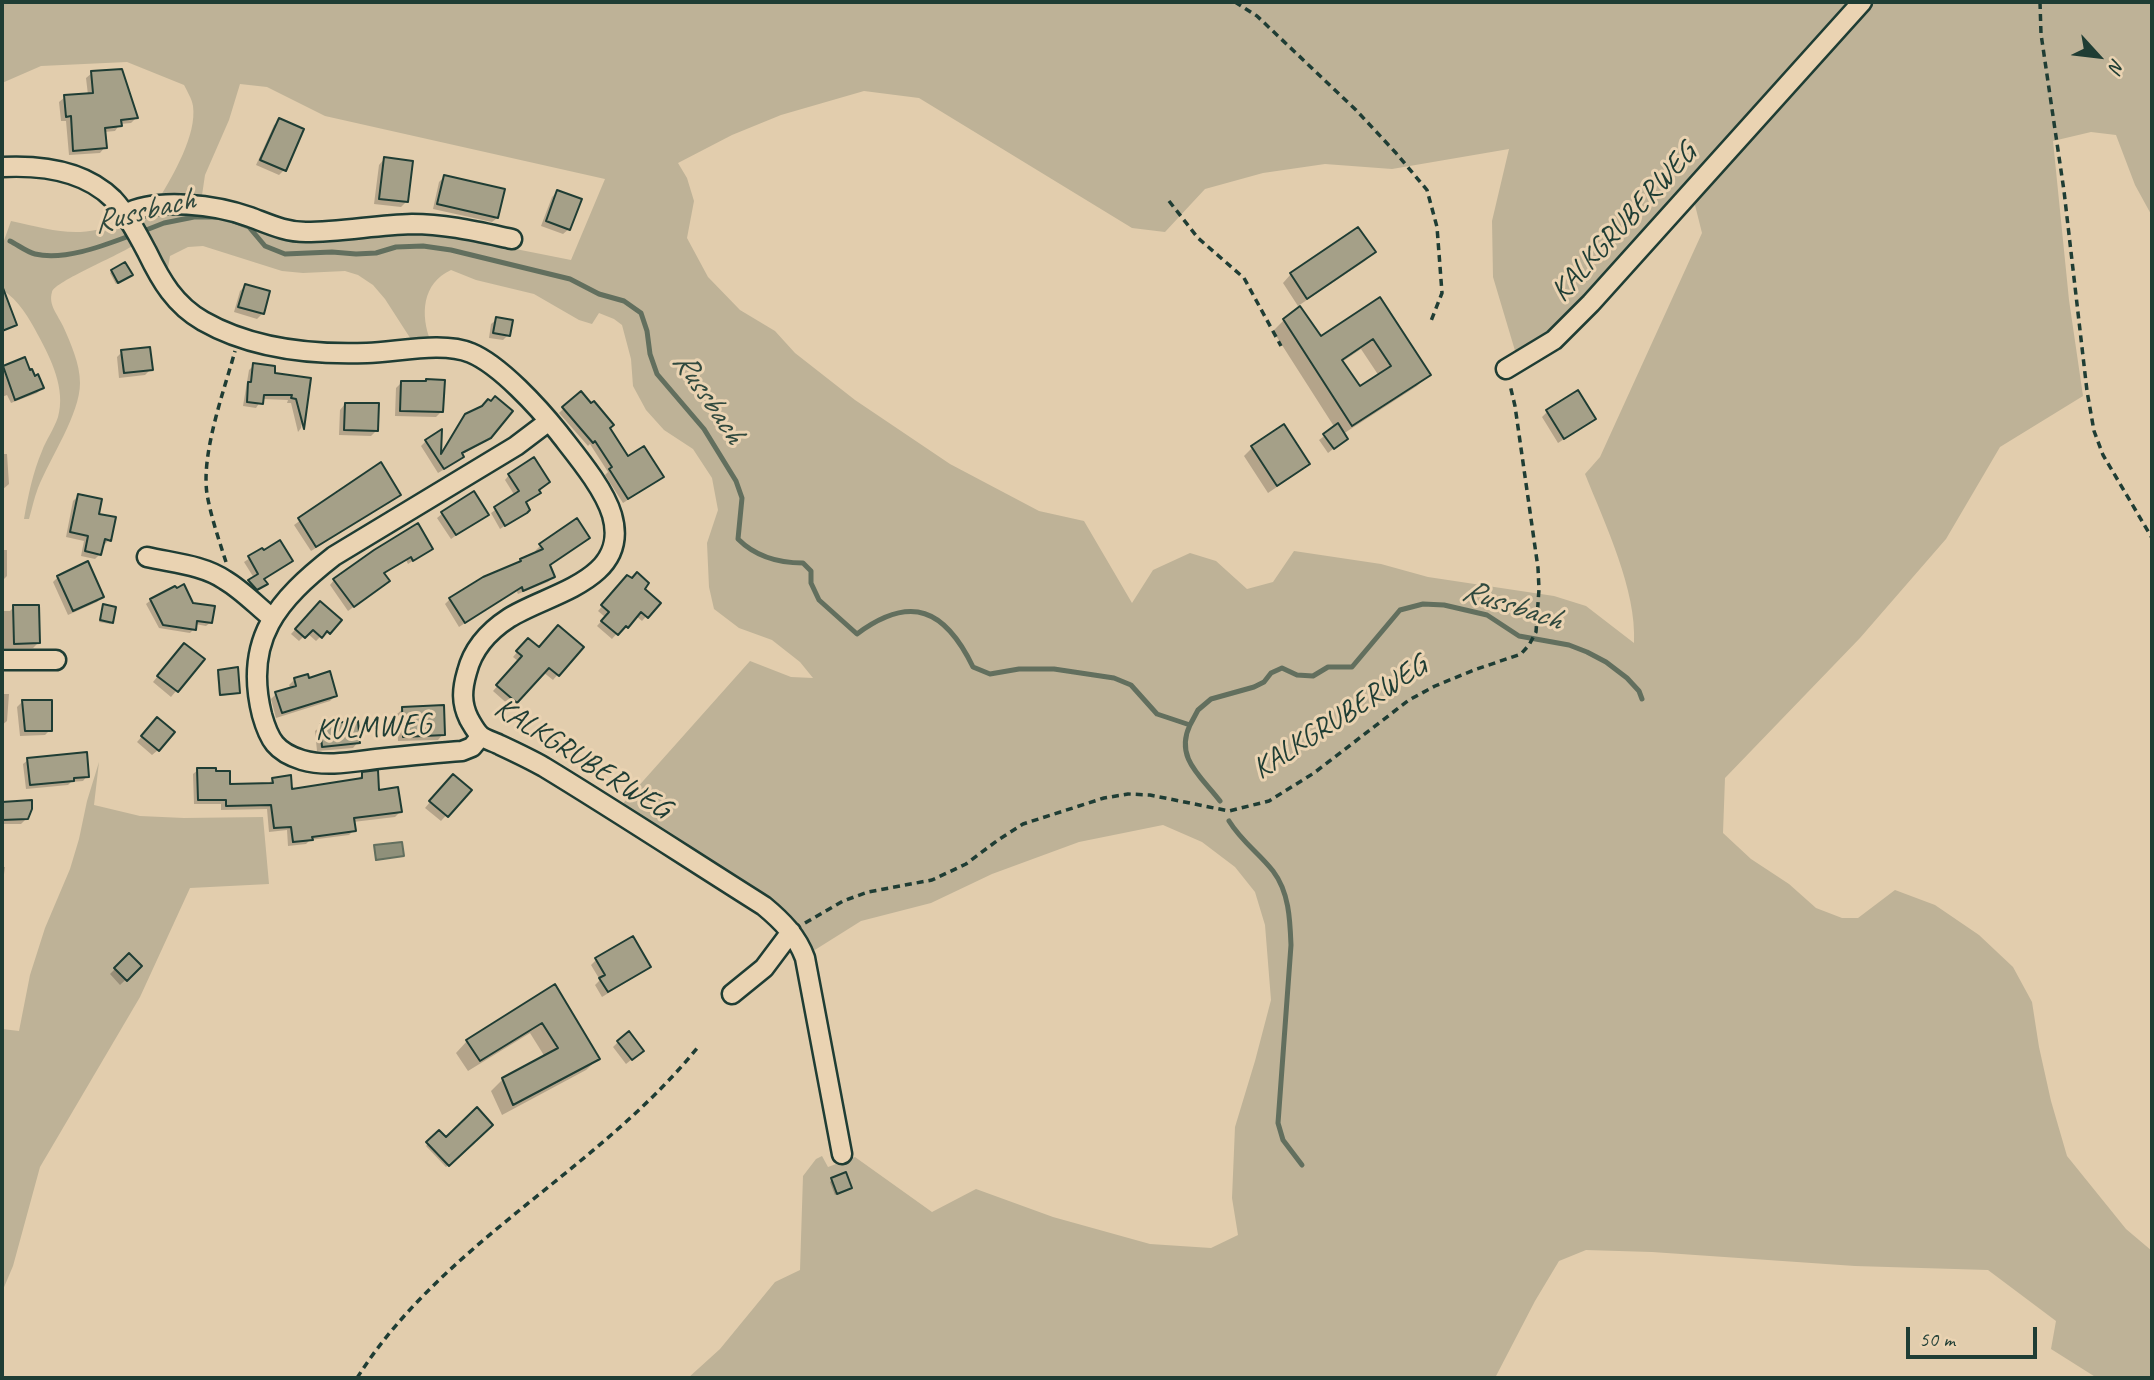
<!DOCTYPE html>
<html>
<head>
<meta charset="utf-8">
<style>
  body { margin:0 }
  #map { position:relative; width:2154px; height:1380px; overflow:hidden; background:#e2cdad; font-family:Caveat,sans-serif }
  canvas { display:block }
  .frame { position:absolute; inset:0; border:4px solid #1f3d34; pointer-events:none }
  .north { position:absolute; left:2063px; top:21px; width:70px; height:70px; -webkit-text-stroke:5px #ead3b2; paint-order:stroke; rotate:117deg; font-size:19px; font-weight:700; line-height:28px; text-align:center; color:#1f3d34 }
  .north::after { content:''; display:block; margin:auto; width:24px; height:32px; background:#1f3d34; clip-path:polygon(50% 0,100% 100%,50% 72%,0 100%) }
  .scale { position:absolute; left:1906px; top:1327px; width:131px; height:32px; box-sizing:border-box; border:4px solid #1f3d34; border-top:0; padding-left:9px; font-size:21px; line-height:24px; white-space:nowrap; color:#1f3d34; -webkit-text-stroke:5px #ead3b2; paint-order:stroke }
</style>
</head>
<body>
<div id="map">
<canvas width="2154" height="1380"></canvas>
<div class="frame"></div>
<div class="north">N</div>
<div class="scale">50 m</div>
</div>
<script>
const c = document.querySelector('canvas').getContext('2d');
c.lineJoin = 'round';
function fillPath(path, color) {
  c.fillStyle = color;
  c.fill(path, 'evenodd');
}
function stroke(path, color, width, dash) {
  c.strokeStyle = color;
  c.lineWidth = width;
  c.lineCap = dash ? 'butt' : 'round';
  c.setLineDash(dash || []);
  c.stroke(path);
}
function drawText(font, color, halo, rows, align = 'center') {
  c.font = font + ' Caveat,sans-serif';
  c.lineWidth = 6;
  c.setLineDash([]);
  c.textBaseline = 'middle';
  c.strokeStyle = halo;
  c.fillStyle = color;
  for (const [text, x, y, turn = 0] of rows) {
    c.save();
    c.translate(x, y);
    c.rotate((+turn || 0) * Math.PI / 180);
    c.textAlign = isNaN(turn) ? turn : align;
    if (halo) c.strokeText(text, 0, 0);
    c.fillText(text, 0, 0);
    c.restore();
  }
}
fillPath(new Path2D(`
  M2,2h1855l-260,286 -58,55 -23,11 -23,-77 -1,-56 17,-72 -117,20 -67,-5 -62,9 -58,16 -40,43 -33,-4 -213,-130 -55,-7 -83,24 -49,20 -54,28 9,15 7,23 -7,37 21,39 32,33 35,21 20,22 60,47 95,64 89,47 45,10 48,82 21,-33 37,-17 26,8 31,28 26,-7 21,-31 87,13 47,13 126,19 32,10 48,37c3,-53 -29,-119 -49,-169l15,-17 102,-224 -9,-36 179,-195h280v214l-17,-31 -19,-50 -25,-3 -38,9 16,159 14,96 -83,51 -54,92 -86,99 -135,140 -2,55 28,26 38,25 27,24 26,10h16l37,-28 40,15 44,30 34,32 19,35 7,45 12,54 16,55 59,73 26,22v127h-55l-46,-29 5,-28 -68,-51 -133,-4 -203,-14 -66,-2 -27,11 -24,40 -40,77h-807l32,-29 55,-67 25,-12 3,-94 13,-17 6,-3 6,11 27,-10 77,55 44,-23 77,28 97,27 61,4 27,-13 -6,-37 3,-71 20,-66 16,-61 -6,-75 -10,-33 -20,-25 -33,-25 -39,-17 -84,17 -87,32 -61,29 -70,18 -51,32 -13,-22 -178,-123 131,-147 41,16 22,1 -13,-16 -28,-22 -33,-12 -25,-19 -5,-22 -2,-44 11,-33 -6,-32 -19,-29 -29,-19 -18,-20 -13,-24 -2,-27 -9,-34 -8,-6 -15,-6 -7,11 -13,-4 -45,-26 -58,-14 -25,-10c-29,13 -31,45 -20,72l-17,2 -29,-45 -12,-14 -15,-10 -13,-4 -42,2 -21,-2 -79,-25 -15,1 -18,9 -3,18 -29,-54 6,-4 10,-4 53,-1 72,21h151l141,28 34,-81 -280,-63 -58,-29 -27,-3 -11,36 -24,55 -4,27 -42,-3c14,-24 38,-64 34,-93 -1,-7 -6,-15 -9,-21l-57,-23 -86,4 -39,17z
  M11,221c42,9 68,19 110,1l14,22c-14,11 -80,37 -83,48 -4,13 6,23 11,34 8,18 17,38 17,57 0,31 -30,75 -42,105 -4,10 -6,21 -9,31h-5c4,-23 9,-47 18,-68 4,-11 12,-22 16,-34 8,-28 -7,-58 -20,-82 -9,-17 -19,-35 -36,-45v-44z
  M99,762l-5,43 46,11 44,2 79,-1 6,67 -79,4 -50,109 -100,170 -27,99 -11,26v-263l17,2 11,-56 15,-47 25,-59 9,-30 8,-38z`), '#beb297');
const water = new Path2D(`
  M402,842l2,14 -28,4 -2,-15z`);
fillPath(water, '#8f907a');
stroke(water, '#626f5e', 2);
fillPath(new Path2D(`
  M92,73l44,45 -5,5 -11,1 -5,7 -11,1 1,15 -5,6 -31,2 -3,-34h-5l-2,-19 6,-5 23,-2 -2,-17z
  M280,120l4,50 -5,5 -23,-10 18,-40z
  M384,159l22,43 -5,5 -27,-3 5,-39z
  M444,177l53,41 -5,4 -59,-13 6,-27z
  M557,192l12,37 -6,5 -22,-8 11,-29z
  M1373,252l-8,9 -67,45 -15,-23 8,-9z
  M112,271l16,6 -12,7 -6,-11z
  M245,286l18,27 -6,6 -23,-7 6,-21z
  M1380,300l48,75 -11,11 -74,48 3,5 -18,14 -9,-13 16,-12 -62,-97 11,-11 36,18zM1361,349l18,27 -20,12 -17,-26z
  M497,319l11,16 -5,5 -14,-2 2,-14z
  M122,352l29,17 -6,6 -26,3 -2,-21z
  M24,360l5,12 13,16 -5,5 -26,10 -4,-8 -5,2v-28z
  M254,365l19,10 36,4 -8,49 -3,4 -7,-29h-4l1,-3 -26,-1 -6,9 -13,-2 6,-36z
  M402,382l39,30 -5,5 -41,-1 1,-28z
  M580,393l28,35 19,31 30,22 -34,22 -18,-28 3,-3 -18,-28 -2,2 -29,-33z
  M345,404l31,27 -5,5 -32,-1 1,-25z
  M1547,412l41,12 -30,19 -16,-26z
  M461,421l28,16 -6,6 -22,12 1,2 -5,5 -19,11 -17,-27 5,-5 13,15z
  M1284,427l24,36 -9,9 -31,21 -24,-37 8,-8z
  M2,454h5l2,30 -7,6z
  M509,475l30,18 -15,10v11l-24,15 -9,-16 24,-17 -10,-16z
  M341,491l58,4 -5,5 -83,51 -17,-26z
  M78,496l19,19 12,25 -5,5 -2,-1 -2,10 -5,5 -14,-3 3,-15 -18,-4 7,-36z
  M443,513l43,2 -35,24 -14,-21z
  M576,521l7,22 -34,23 4,11 -5,5 -30,12 -2,-4 -57,37 -14,-23 5,-5 66,-33 5,-6 16,-7 -2,-2 5,-5z
  M431,549l-23,15 -2,-4 -23,14v12l-35,25 -18,-26 4,-5z
  M2,550h5v26l-5,5z
  M262,550l29,11 -28,19 3,4 -14,10 -8,-8 10,-8 -10,-16z
  M58,577l44,20 -5,5 -29,13 -15,-33z
  M623,582l19,7 16,14 -16,18 -6,-5 -14,16 -2,-2 -8,9 -15,-13 8,-9 -7,-6z
  M151,600l41,5 19,17 -5,4 -11,-2 -1,5 -4,4 -31,-5 -13,-24z
  M320,603l19,18 -15,16 -2,-2 -6,6 -9,-8 -8,8 -8,-7z
  M104,606l8,16 -2,2 -11,-2z
  M14,607l24,36 -5,5h-31v-37h8z
  M523,645l16,4 42,-2 -28,33 -10,-8 -32,35 -18,-16 26,-29 -6,-5z
  M179,650l23,10 -31,37 -18,-15z
  M219,671l20,21 -3,2 -17,2 -2,-23z
  M295,679l12,1 28,16 -5,5 -54,17 -5,-19 5,-5 15,-5 -2,-4z
  M2,694h7l-2,27 -5,4z
  M22,702l28,28 -5,5 -25,1 -3,-29z
  M403,709l40,25 -5,6 -40,1 -1,-27z
  M152,725l6,25 -6,5 -15,-13z
  M321,726l37,16 -5,6 -36,3 -2,-20z
  M28,760l59,16 -4,5 -12,1 -3,3 -42,4 -3,-25z
  M198,770l30,16 39,-1 6,-6 18,12 67,-12 5,-5 15,18 22,20 -5,5 -42,5 1,8 -5,5 -39,5 -4,4 -18,2 -1,-16 -18,2 -2,-23 -46,1v-6h-27l-1,-30z
  M448,781l21,9 -28,31 -16,-13z
  M31,802l-4,16 -6,6h-19v-20z
  M2,867h3l-3,22z
  M129,955l11,11 -20,19 -10,-11z
  M596,960l53,7 -6,5 -41,25 -7,-12 5,-5 -9,-15z
  M554,987l44,72 -12,11 -84,45 -11,-24 12,-12 42,-22 -15,-24 -62,38 -12,-18 11,-12z
  M618,1042l18,14 -10,8 -13,-17z
  M491,1125l-45,42 -20,-21 13,-14 6,7z
  M832,1180l16,9 -13,6 -5,-13z`), '#0003');
stroke(new Path2D(`
  M141,232l23,-9 30,-6h29l26,10 16,19 20,8 47,-2 24,2 20,-1 20,-6 27,-1 28,4 119,29 29,15 25,7 17,12 6,18 3,23 7,20 47,55 32,52 6,17 -4,41c18,18 40,24 65,24l8,8v12l8,17 38,34c54,-40 88,-25 116,33l17,7 29,-5h35l60,9 17,7 26,29 33,11c-16,33 12,52 30,76
  M10,241c8,4 17,11 25,13 30,7 70,-9 97,-19
  M1190,725l8,-15 13,-11 43,-12 10,-5 7,-9 11,-5 15,7 16,1 15,-9h24l48,-57 23,-6 21,1 43,10 32,21 50,9 18,7 19,10 21,16 12,13 3,8
  M1229,821c13,21 29,31 44,50 16,21 17,48 18,74l-13,178 5,17 19,25`), '#626f5e', 5);
const building = new Path2D(`
  M122,69l16,49 -17,2 1,6 -17,2 2,20 -34,3 -2,-35 -5,1 -2,-22 29,-2 -2,-22z
  M279,118l25,11 -18,42 -26,-11z
  M384,157l29,4 -5,41 -29,-3z
  M444,175l61,14 -7,29 -61,-14z
  M557,190l25,9 -12,31 -24,-9z
  M1358,227l18,25 -69,47 -17,-26z
  M125,262l8,13 -15,8 -7,-13z
  M245,284l25,7 -6,23 -26,-7z
  M3,288l14,37 -15,6v-42z
  M1380,297l51,78 -79,51 -69,-107 17,-13 21,30zM1373,339l18,27 -31,20 -18,-26z
  M496,317l17,3 -3,16 -17,-3z
  M150,347l3,23 -29,3 -3,-23z
  M25,357l5,13 2,-1 3,7 3,-2 6,14 -29,12 -12,-34z
  M253,363l22,3v7l36,5 -7,51 -8,-30 -5,-1 1,-3h-28l-1,9 -16,-2 1,-20h3z
  M426,379l19,1 -2,32 -43,-1 1,-30h25z
  M1578,390l18,29 -32,20 -18,-29z
  M581,391l10,12 3,-2 20,24 -4,3 18,28 16,-10 20,31 -36,22 -19,-30 3,-2 -17,-26 -2,2 -31,-36z
  M495,396l18,15 -22,27 -29,15 2,4 -20,12 -19,-29 17,-11 -1,25 24,-40 17,-8 6,-7 3,2z
  M345,403h34l-1,28 -34,-1z
  M1338,423l10,16 -14,10 -11,-15z
  M1284,424l26,40 -33,22 -26,-40z
  M534,457l16,25 -11,8 2,3 -15,9 4,8 -3,3 -22,13 -11,-19 25,-16 -11,-17z
  M381,462l20,33 -85,52 -18,-29z
  M474,491l15,24 -33,20 -15,-23z
  M78,494l24,5 -3,15 17,3 -5,24 -6,-2 -4,16 -16,-4 3,-15 -18,-4z
  M577,518l13,20 -40,27 5,12 -32,14 -1,-4 -57,36 -16,-25 34,-21 38,-16 -1,-2 23,-10 -4,-5z
  M418,523l15,26 -20,12 -2,-4 -27,16 6,8 -36,26 -21,-28 41,-29z
  M280,540l13,21 -29,18 4,5 -11,6 -9,-10 10,-6 -10,-18 14,-8 2,2z
  M88,561l16,36 -31,14 -16,-35z
  M637,572l12,11 -4,6 16,14 -13,15 -7,-6 -13,16 -2,-2 -8,9 -17,-14 8,-9 -8,-7 26,-30 5,3z
  M184,584l9,19 22,3 -3,17 -15,-2 -1,9 -33,-5 -13,-26 25,-13 2,2z
  M320,601l22,19 -12,14 -3,-3 -5,7 -9,-8 -8,8 -10,-9z
  M103,604l13,3 -3,16 -13,-3z
  M13,605h26l1,38 -26,1z
  M558,625l26,22 -25,29 -10,-8 -32,35 -21,-18 26,-29 -6,-5 12,-13 11,9z
  M184,643l21,16 -27,33 -21,-16z
  M238,667l2,26 -20,2 -2,-25z
  M330,671l7,25 -55,17 -7,-21 21,-6 -2,-8 14,-4 1,4z
  M22,700h30v31h-27z
  M444,705l1,30 -42,2 -1,-30z
  M157,717l18,15 -16,19 -18,-15z
  M358,721l2,22 -38,4 -2,-23z
  M87,752l2,25 -15,1v3l-44,4 -3,-27z
  M197,768h19v3h14v13l43,-1 -1,-5 19,-3 1,14 70,-11v-6l16,-2 1,20 19,-3 4,25 -48,6 2,13 -44,6 1,3 -20,2 -2,-15 -17,1 -3,-23 -45,1v-6h-28z
  M453,774l19,16 -24,27 -19,-16z
  M32,800v9l-4,10 -26,1v-18z
  M633,936l18,31 -43,25 -9,-14 6,-3 -10,-17z
  M129,953l13,13 -15,15 -13,-13z
  M555,984l45,75 -87,46 -11,-27 56,-30 -16,-25 -62,38 -14,-21z
  M629,1031l15,20 -12,9 -15,-19z
  M477,1107l16,18 -44,41 -23,-24 13,-12 7,7z
  M846,1172l6,16 -15,6 -6,-16z`);
fillPath(building, '#a5a088');
stroke(building, '#1f3d34', 2);
const street = new Path2D(`
  M2,167c39,-2 82,3 111,32 14,15 25,36 34,53 14,29 28,53 56,69 49,28 109,34 164,32 31,-1 76,-12 104,0 29,12 68,55 88,80 17,22 45,55 53,82 19,66 -64,78 -103,103 -20,13 -36,30 -42,54 -5,17 -6,31 2,47 3,5 7,13 12,17 5,4 14,6 19,9 15,7 30,14 44,22 74,45 147,93 220,139 18,15 33,30 41,52l37,196
  M125,214c32,-17 92,-9 125,3 19,7 35,15 56,15 35,0 70,-7 106,-8 34,0 67,8 100,15
  M1506,369l48,-29 37,-37 271,-301
  M147,557c26,6 56,8 78,23 17,10 32,26 47,38
  M2,660h54
  M481,736l-9,11 -10,4c-28,2 -57,5 -86,8 -24,3 -50,8 -74,1 -26,-8 -33,-20 -40,-45 -19,-76 16,-115 72,-159l182,-110 33,-25
  M732,994l32,-26 27,-36`);
stroke(street, '#1f3d34', 23);
stroke(new Path2D(`
  M1235,2l22,14 99,94 40,43 31,37 10,37 5,66 -11,28
  M2040,2l1,32 23,157 23,200 7,40 9,24 49,83
  M1169,201l29,37 46,40 37,68
  M226,562c-7,-22 -15,-45 -19,-68 -6,-41 17,-103 28,-143
  M805,923l38,-22 25,-9 64,-12 34,-16 32,-24 25,-16 81,-26 24,-4 22,1 79,16 40,-10 45,-28 95,-73 26,-14 39,-16 47,-16 8,-9 7,-13 3,-43 -1,-21 -23,-162 -5,-21
  M357,1378c86,-136 241,-207 341,-331`), '#1f3d34', 3.5, [7, 5]);
stroke(street, '#ead3b2', 18);
drawText('30px', '#1f3d34', '#ead3b2', [
  ["KALKGRUBERWEG",1624,223,-48],
  ["KALKGRUBERWEG",1340,718,-33],
  ["KULMWEG",373,728,-3],
  ["KALKGRUBERWEG",582,759,32]
]);
drawText('italic 32px', '#30493e', '#ead3b2', [
  ["Russbach",144,212,-14],
  ["Russbach",708,398,56],
  ["Russbach",1512,606,18]
]);
</script>
</body>
</html>
